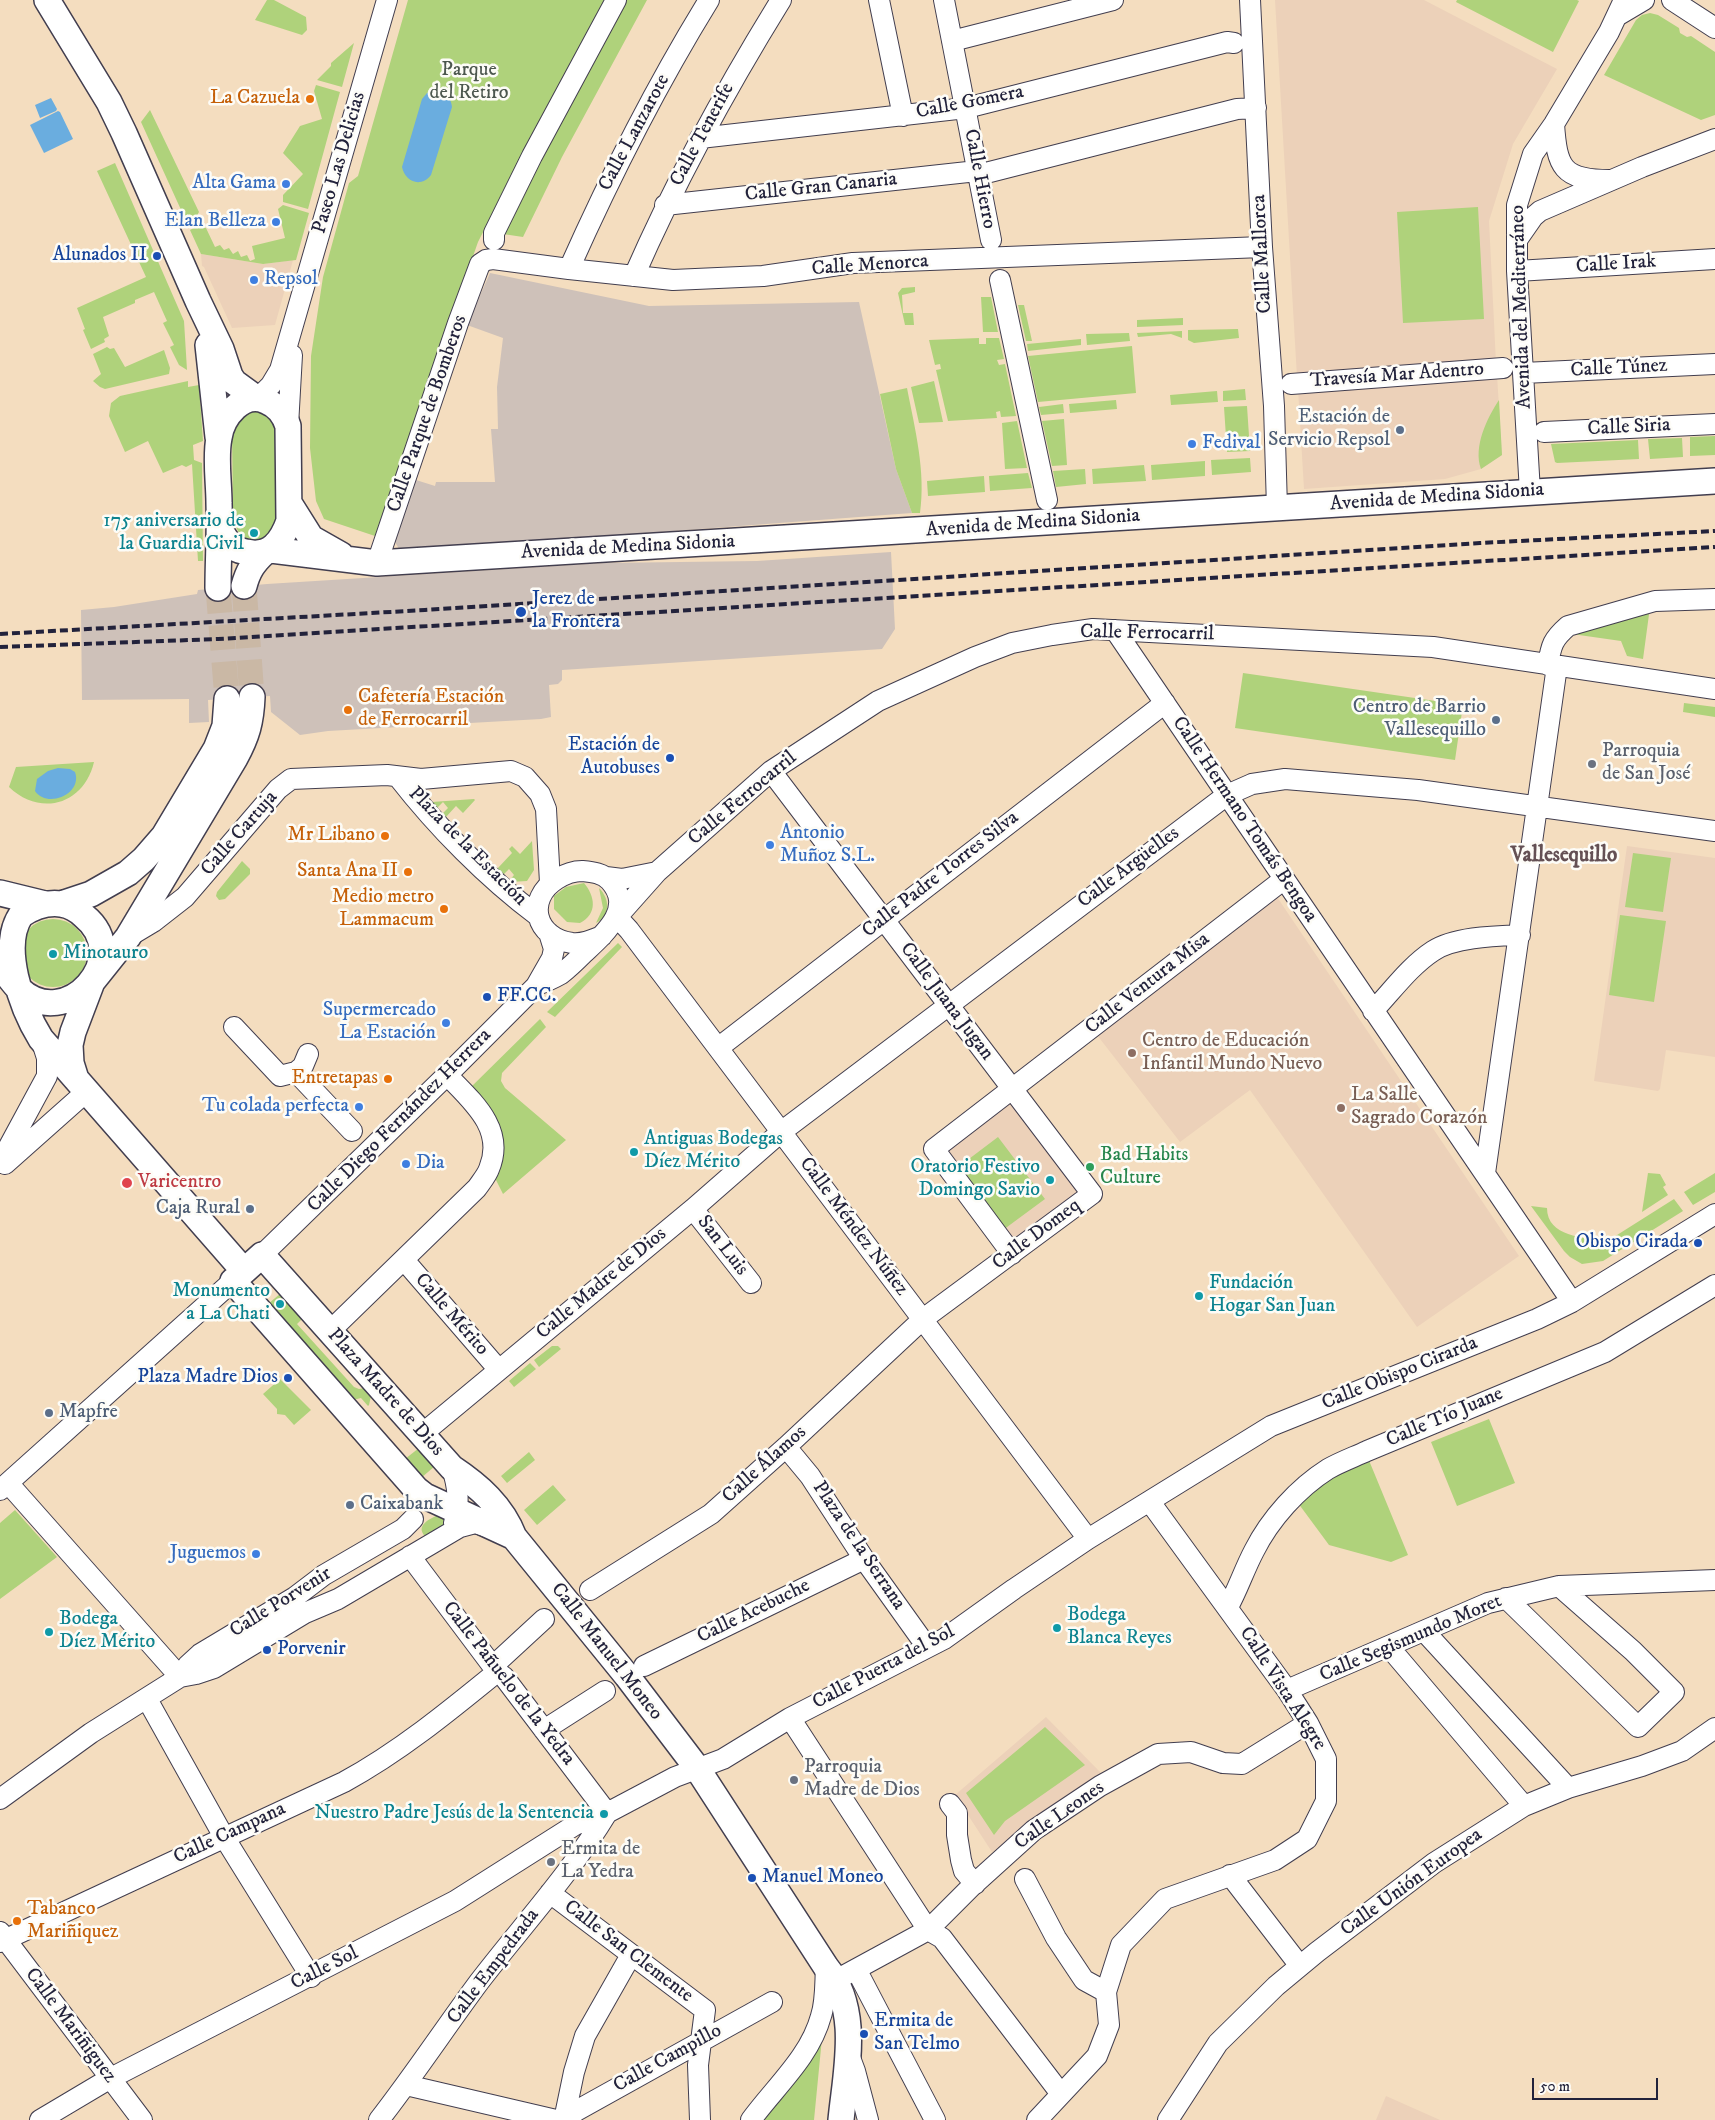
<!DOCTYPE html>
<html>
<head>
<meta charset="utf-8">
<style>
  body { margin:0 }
  #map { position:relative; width:1715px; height:2120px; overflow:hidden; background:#f4ddbf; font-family:"IM FELL DW Pica",serif }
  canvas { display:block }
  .scale { position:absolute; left:1532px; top:2078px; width:126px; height:22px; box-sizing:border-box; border:2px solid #22223b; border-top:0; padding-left:6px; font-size:15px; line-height:18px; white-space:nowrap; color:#22223b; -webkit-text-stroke:4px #fdfcf7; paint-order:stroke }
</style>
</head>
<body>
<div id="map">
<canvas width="1715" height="2120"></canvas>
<div class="scale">50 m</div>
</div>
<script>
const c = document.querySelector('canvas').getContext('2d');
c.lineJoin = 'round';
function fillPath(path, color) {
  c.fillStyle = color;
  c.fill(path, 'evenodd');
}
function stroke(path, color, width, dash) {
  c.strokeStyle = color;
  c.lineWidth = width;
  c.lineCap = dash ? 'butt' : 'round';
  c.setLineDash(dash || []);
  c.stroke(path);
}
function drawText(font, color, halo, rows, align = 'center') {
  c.font = font + ' "IM FELL DW Pica",serif';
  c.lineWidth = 5;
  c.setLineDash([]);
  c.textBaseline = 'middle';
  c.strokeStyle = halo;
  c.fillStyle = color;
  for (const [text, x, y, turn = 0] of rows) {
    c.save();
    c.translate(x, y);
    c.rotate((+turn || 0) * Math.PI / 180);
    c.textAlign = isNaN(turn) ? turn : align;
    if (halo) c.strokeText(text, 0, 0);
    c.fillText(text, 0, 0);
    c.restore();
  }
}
fillPath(new Path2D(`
  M1275,0h149l133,69 -44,75 -24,77 7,142 -199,14z
  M201,254l62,10 30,-4 -18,65 -43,3 -28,-61 -2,-1z
  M1497,375l5,80 -21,14 -36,10 -141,10 -6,-100z
  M1627,846l88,12v199l-49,-7 -6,39 -2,2 -64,-10z
  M1277,897l242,359 -102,71 -167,-237 -70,52 -83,-107z
  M1010,1102l68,89 -66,51 -67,-89z
  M1046,1717l56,57 -110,78 -37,-57z
  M1386,2096l54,24h-64z`), '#ecd1b9');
fillPath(new Path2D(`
  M490,273l159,33 210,-4 37,167 16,44 -345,26 -53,2 -1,2 -114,6 -4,-7 21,-62 19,6 1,-4h59l-4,-53h7l-1,-42 6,-49 -36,-13z
  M891,552l4,77 -13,20 -320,21v10l-4,4 -9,1 2,32 -10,2 -213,12 -28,4 -29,-23 -1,-16 -62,4 1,22 -20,1v-24l-107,1 -1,-90 33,-3 83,-13 1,-4 69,-6 337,-21 153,-2z`), '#cec1b9');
fillPath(new Path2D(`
  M267,0h7l32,17 1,13 -5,5 -47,-15z
  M408,0h197l-82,153 -45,89 -103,294 -51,-17 -8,-18 -6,-53 1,-92 12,-79 26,-94 9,-7z
  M626,0h21l-85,157 -39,80 -20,-3 42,-85z
  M1457,0h120l2,1 -26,51 -97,-50z
  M1650,13l8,2 21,13 1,5 7,4 4,-1 24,16v63l-14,5 -97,-45 32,-55 6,-5z
  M354,43l-12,44 -25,-7 14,-14v-3z
  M316,85l24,7 -32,117 -25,-7v-7l20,-21 -20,-21 17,-27 22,-7 -8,-28z
  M150,110l49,102 -4,7 -8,4 -46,-101z
  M115,163l69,158 3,49 -8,-5 -9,-18 4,-2 -11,-22 4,-2 -13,-29 -19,8v3l-32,14 6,19 -5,3 1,3 -14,7 -8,-19 2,-1 -8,-21 69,-31 -49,-106z
  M283,205l26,8 -13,47 -33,4 -62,-10 -11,-24 8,-4 8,2 9,19 5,-2 4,5 5,-2 4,6 5,-3 3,6 6,-2 3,6 5,-2 -3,-13 33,-8 -7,-29z
  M1478,207l6,112 -81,4 -6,-111z
  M915,287v5l-13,3 1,18h10l1,12h-9l-7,-32 4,-5z
  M981,297h10l7,35h-15z
  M1018,305h6l8,36h-6z
  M1183,318v7l-46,2v-7z
  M1238,329l1,9 -45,5 -6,-3v-10z
  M1182,331v7l-11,-4 -33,3 -1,-4z
  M1129,333l1,8 -43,4 -1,-11z
  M979,338v6h7v-6h13l5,21 -7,1 2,5 6,-1 11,52 -15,1 -1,-6 -4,1 1,6 -49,3 -12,-51 5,-1 -1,-5 -5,1 -6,-25z
  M1081,339v6l-53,6 -1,-7z
  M1132,346l4,47 -98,9 -10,-46z
  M107,347l3,2 4,-1 11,19 39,-17 6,18 -1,6 -64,15 -5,-2 -7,-6 8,-7 -8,-20z
  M188,381v6l11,-2 4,56 -10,4 1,15 8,3 1,98h-5l-6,-97 -6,3 -4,-2 -19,8 -15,-32 -23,11 -16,-36 2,-13 9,-7z
  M934,381l9,41 -24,1 -8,-36z
  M907,388c8,41 19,84 13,125h-8l-16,-44 -16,-75z
  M1245,389l1,11 -23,1v-10z
  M1217,391l1,11 -47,3 -1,-10z
  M1116,400l1,9 -47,4 -1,-9z
  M1499,400l3,55 -21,14c-8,-22 6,-51 18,-69z
  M1063,404l1,9 -23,2 -2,-8z
  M1247,406l3,45 -23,1 -3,-45z
  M260,410l17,12 3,99 -7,14 -19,7 -14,-7 -7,-14 -1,-90 11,-18z
  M1064,419l3,46 -15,1 -10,-45z
  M1017,421l10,47 -22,1 -3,-46z
  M1715,436v19l-25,1v-19z
  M1682,438l1,19 -33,2 -2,-20z
  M1638,440l1,19 -82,4 -2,-1 -4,-18z
  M1250,458l1,14 -39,3 -1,-15z
  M1205,461v15l-53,4 -1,-15z
  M1144,465l2,16 -53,3 -1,-15z
  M1085,469l1,15 -30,3 -3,-16z
  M1028,473l4,15 -42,3 -1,-15z
  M984,476l1,16 -57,4 -1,-15z
  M1650,607l-7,52 -16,-3 -6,-15 -56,-8z
  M1243,673l220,32 -8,55 -220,-32z
  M1684,703l31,4v10l-32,-5z
  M94,762c-10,43 -54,55 -85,25l7,-20z
  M474,799l1,1 -12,13 -7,-7 -10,11 -3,-4 5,-5 -5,-6 -6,6 -5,-6z
  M532,841l2,29 -7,11 -17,1 -1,-1 5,-6 -5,-6 -6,6 -6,-6 15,-16 -3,-4 3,-3 8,8z
  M1633,853l38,5 -8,54 -38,-5z
  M242,861l8,8v5l-25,25 -6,1 -3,-4 1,-4z
  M584,883c11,13 14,31 -4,40l-13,-1 -13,-13v-13l12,-9z
  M599,888c11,11 12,27 -3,35l7,-15z
  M1620,915l46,6 -12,81 -45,-7z
  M19 953a34 34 0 1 1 68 0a34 34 0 1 1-68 0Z
  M618,943l4,4 -67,70 -8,-5z
  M540,1019l6,8 -44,46 -1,8 4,7 61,52 -63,54 -9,-18 -25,-87z
  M998,1137l47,62 -42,31 -46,-62z
  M1648,1173l12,1 6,11 -3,2 5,8 -26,17z
  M1715,1173v19l-22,13 -9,-13z
  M1674,1199l9,12 -80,50 -21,3 -12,-7 -6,-6 -33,-45 16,2c0,29 37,29 59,34z
  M281,1293l22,25 -6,6 57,63 5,2 5,-1 7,8 -2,9 -1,1 -7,-8 -8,2 -85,-96z
  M552,1346h6l3,3 -22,18 -5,-7z
  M530,1363l6,6 -22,18 -5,-6z
  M280,1379l31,31 -17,15 -9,-10 -8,-1v-5l-14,-15z
  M1489,1419l26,64 -58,23 -26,-64z
  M419,1448l16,18 -14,12 -16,-19z
  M529,1452l6,8 -28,23 -6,-7z
  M1368,1458l40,97 -17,7 -62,-17 -31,-42 25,-21z
  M553,1485l13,15 -29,25 -13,-15z
  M15,1510l42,47 -57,42v-76z
  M439,1515l6,1 3,7 -23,13c-10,-10 5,-18 14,-21z
  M1045,1727l40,38 -80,56 -11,14 -28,-42z
  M822,2038l-8,82h-56z`), '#afd27b');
fillPath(new Path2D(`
  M435,90c10,1 16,7 17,17l-21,68c-10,13 -26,7 -29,-8l20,-68 5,-6z
  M51,98l6,11 -1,2 -16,7 -5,-13z
  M58,111l2,1 13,27 -29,14 -14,-28z
  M58,768l12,1 5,3c8,22 -28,37 -40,19l2,-12 11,-8z`), '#6aaddf');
stroke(new Path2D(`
  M244,586l8,111
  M218,588l9,111`), '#cab8a5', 25, [25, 12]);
const minor = new Path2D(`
  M879,0l24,116
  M944,0l47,240
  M1250,0l12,247 12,159 3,102
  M1672,0l43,28
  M1617,16l27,-16
  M952,41l161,-41
  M1554,124c3,43 8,56 55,56
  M700,138l266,-30 261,-66 7,1
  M978,175l259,-66 19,-1
  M665,205l312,-34
  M494,240v-7l38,-77 84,-156
  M1517,240l16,-23 7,-6 102,-44 73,-28
  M569,269c41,-92 87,-183 140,-269
  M1517,271l198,-12
  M634,276c42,-96 92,-187 147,-276
  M1000,280l47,220
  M1523,373l192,-9
  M1291,384l212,-16
  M258,398l13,-13 9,-15 107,-370
  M288,426l4,-71
  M1544,432l171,-8
  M1530,492l-13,-221v-66l16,-51 21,-30 55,-92 15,-32
  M377,563l81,-240 22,-59 6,-4 7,-1 76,10 104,11 90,-4 90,-13 409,-16
  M1115,630l457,672
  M1548,665c3,-20 5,-26 20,-39l87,-25 60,-2
  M398,777c39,50 89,101 140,139
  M606,877l16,2 35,-7
  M617,917l40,-45 114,-101 107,-70 97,-44 37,-14 40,-8 41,-6 340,18 282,42
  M617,917l12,13 459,609
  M128,937l25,-15 32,-25 93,-108 13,-10 96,-4 34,4 90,-8 14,6 15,17 6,15 4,74
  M537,985c8,-3 17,-7 24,-11 8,-6 16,-14 23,-21 19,-18 51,-44 26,-72 -7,-8 -18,-9 -28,-10 -9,0 -17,3 -25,8 -32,20 -22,59 15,64 11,1 20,-3 30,-7
  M1373,1011c19,-20 37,-45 60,-60 21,-14 62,-15 87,-16
  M234,1027l46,49 16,-4 56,59
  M718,1048l447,-345
  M296,1072l7,-6 5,-12
  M0,1163l47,-87v-18l-6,-19
  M5,1164l81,-72
  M1485,1173l72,-507
  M693,1209l58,74
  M1012,1254l-78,-105 349,-269
  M262,1255l185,-180 89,-89 16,-28 2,-9 -5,-16
  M404,1260l95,110
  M330,1331l147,-143c4,-6 10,-13 12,-19 17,-40 -17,-68 -42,-94
  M422,1434l271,-225 88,-77 446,-337 25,-11 33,-5 133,11 297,41
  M786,1447l24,29 54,83 63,88
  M452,1468c6,19 8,35 2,55
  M8,1483l172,194
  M0,1490l233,-209
  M410,1556l87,116 7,5 103,136
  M590,1590l121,-76 75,-67 137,-128 169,-125 -321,-423
  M1506,1598l132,129 36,-35 -41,-41 -74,-65
  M1228,1607c10,-18 16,-37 26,-56 16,-32 44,-63 74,-82 12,-7 26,-12 39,-18l238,-99 110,-67
  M1424,1631l144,157
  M1389,1647l135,159
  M493,1666l51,-47
  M644,1666l220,-107
  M180,1677l8,-12 12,-11 95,-57 29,-22 79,-46 10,-10
  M1287,1690l201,-87 71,-17 156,-6
  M147,1699l77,138 87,140
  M790,1718l138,212 14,8 119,156
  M544,1730l61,-39
  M0,1799l91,-66 89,-56 16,-3 18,-6 91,-55 33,-14 122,-72 15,-4 13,4
  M950,1804l7,9v22l4,25 3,11 11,13
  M1230,1875l70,91
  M1025,1879l31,59 28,42 22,12
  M550,1893l155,117 -7,55 2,55
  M0,1932l142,188
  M0,1942l344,-160c55,-30 104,-70 153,-110
  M856,1969l79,151
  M836,1980l92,-50 44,-44 62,-56 66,-44 58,-32 33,-2 32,11 19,1 66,-41
  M849,2055l6,16 13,49
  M406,2085l150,35
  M40,2120l69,-41 346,-178 120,-76 32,-12 68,-36 48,-18 67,-41 154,-79 70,-50 74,-50 183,-113 266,-107 35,-17 143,-88
  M379,2120c35,-45 66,-92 100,-138 43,-56 91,-108 128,-169
  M564,2120l10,-48 11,-36 46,-81
  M566,2120l10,-9 196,-109
  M751,2120c24,-33 59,-63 70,-104 5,-15 4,-33 5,-49
  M1037,2120l60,-64 12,-31 -3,-33 15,-47 44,-46 110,-39 32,-21 19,-38v-42l-18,-36 -21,-33 -137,-188
  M1168,2120l50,-77 58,-57 41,-34 117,-89 90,-57 44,-18 74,-22 40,-15 33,-23`);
const major = new Path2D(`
  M47,0l62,102 15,31 74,168 23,48 9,27 4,6 22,16
  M208,345l10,92
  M289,503l22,35 30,17
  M271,550l106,13 1338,-82
  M244,586c4,-15 9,-23 21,-34
  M218,588c0,-28 2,-56 1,-85 0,-20 -4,-46 0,-65 3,-21 24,-48 47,-37 12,5 18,13 22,25l1,95c-7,20 -19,37 -43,31 -6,-1 -13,-4 -17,-9 -4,-4 -6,-9 -9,-13
  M0,893l45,11
  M61,904l30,-10 37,-21 16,-14 20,-23 52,-87 9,-23 2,-27
  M0,965c6,8 12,17 19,24 47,45 116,-32 65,-73 -6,-6 -15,-11 -23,-12 -15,-2 -28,3 -40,11 -21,31 0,92 20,124l203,232
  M76,1079l-5,-16 -1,-18 3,-13 19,-50 36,-45 107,-179c12,-22 16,-36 17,-61
  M514,1537l-89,-41 -9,-7 -183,-208 29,-26 190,213c27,18 50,38 62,69l113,139 70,92 129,199c35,43 20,102 15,153`);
stroke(minor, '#423e4f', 22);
stroke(major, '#423e4f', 28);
stroke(minor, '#fff', 20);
stroke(major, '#fff', 25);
stroke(new Path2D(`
  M0,634l425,-24 1055,-67 235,-12
  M0,647l218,-8 1497,-92`), '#22223b', 4, [8, 4]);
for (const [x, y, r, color] of [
  [310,99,5,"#e8710a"],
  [286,184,5,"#3f7fe0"],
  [276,222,5,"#3f7fe0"],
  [157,256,5,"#1a4fb4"],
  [254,280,5,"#3f7fe0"],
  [1400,430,5,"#5c6f8a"],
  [1192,444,5,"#3f7fe0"],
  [254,533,5,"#0f9aa8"],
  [521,612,6,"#1a4fb4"],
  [348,710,5,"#e8710a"],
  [1496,720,5,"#5c6f8a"],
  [670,758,5,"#1a4fb4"],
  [1592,764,5,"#6b7280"],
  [385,836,5,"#e8710a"],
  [770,845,5,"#3f7fe0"],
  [408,872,5,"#e8710a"],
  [444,909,5,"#e8710a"],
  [53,954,5,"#0f9aa8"],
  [487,997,5,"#1a4fb4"],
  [446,1023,5,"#3f7fe0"],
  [1132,1053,5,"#8d6e63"],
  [388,1079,5,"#e8710a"],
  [359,1107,5,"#3f7fe0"],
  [1341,1108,5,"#8d6e63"],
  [634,1152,5,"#0f9aa8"],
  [406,1164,5,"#3f7fe0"],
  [1090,1167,5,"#2e9e5b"],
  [1050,1180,5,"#0f9aa8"],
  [127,1183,6,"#e0444e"],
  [250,1209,5,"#5c6f8a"],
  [1698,1243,5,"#1a4fb4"],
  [1199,1296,5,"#0f9aa8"],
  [280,1304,5,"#0f9aa8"],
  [288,1378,5,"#1a4fb4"],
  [49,1413,5,"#5c6f8a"],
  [350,1505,5,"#5c6f8a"],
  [256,1554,5,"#3f7fe0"],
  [1057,1628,5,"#0f9aa8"],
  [49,1632,5,"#0f9aa8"],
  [267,1650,5,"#1a4fb4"],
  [794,1780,5,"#6b7280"],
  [604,1814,5,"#0f9aa8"],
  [551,1862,5,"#6b7280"],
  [752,1878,5,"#1a4fb4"],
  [17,1921,5,"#e8710a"],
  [864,2034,5,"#1a4fb4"]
]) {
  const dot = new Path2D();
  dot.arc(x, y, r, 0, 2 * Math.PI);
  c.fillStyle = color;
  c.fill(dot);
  stroke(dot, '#fdfcf7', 2);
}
drawText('20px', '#4c574e', '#fdfcf7', [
  ["Parque",469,71],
  ["del Retiro",469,94]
]);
drawText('20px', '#c56008', '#fdfcf7', [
  ["La Cazuela",300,99],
  ["Cafetería Estación",358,698,"left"],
  ["de Ferrocarril",358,721,"left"],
  ["Mr Libano",375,836],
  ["Santa Ana II",398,872],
  ["Medio metro",434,898],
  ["Lammacum",434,921],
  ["Entretapas",378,1079],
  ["Tabanco",27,1910,"left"],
  ["Mariñiquez",27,1933,"left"]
], 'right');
drawText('20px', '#22223b', '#fdfcf7', [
  ["Calle Gomera",970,103,-11],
  ["Calle Lanzarote",635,133,-62],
  ["Calle Tenerife",703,135,-62],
  ["Paseo Las Delicias",340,163,-74],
  ["Calle Hierro",979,179,79],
  ["Calle Gran Canaria",821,188,-6],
  ["Calle Mallorca",1263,254,-93],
  ["Calle Irak",1616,265,-4],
  ["Calle Menorca",870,266,-4],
  ["Avenida del Mediterráneo",1522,307,-92],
  ["Calle Túnez",1619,369,-3],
  ["Travesía Mar Adentro",1397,376,-4],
  ["Calle Parque de Bomberos",428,414,-71],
  ["Calle Siria",1629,428,-3],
  ["Avenida de Medina Sidonia",1437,498,-4],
  ["Avenida de Medina Sidonia",1033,524,-4],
  ["Avenida de Medina Sidonia",628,548,-3],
  ["Calle Ferrocarril",1147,634,1],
  ["Calle Ferrocarril",743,799,-40],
  ["Calle Hermano Tomás Bengoa",1244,820,56],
  ["Calle Cartuja",240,834,-49],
  ["Plaza de la Estación",467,847,45],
  ["Calle Argüelles",1129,868,-37],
  ["Calle Padre Torres Silva",941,875,-38],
  ["Calle Ventura Misa",1148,984,-38],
  ["Calle Juana Jugan",946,1002,53],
  ["Calle Diego Fernández Herrera",400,1121,-45],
  ["Calle Méndez Núñez",853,1227,53],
  ["Calle Domeq",1037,1235,-37],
  ["San Luis",722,1246,52],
  ["Calle Madre de Dios",602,1284,-40],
  ["Calle Mérito",451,1315,49],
  ["Calle Obispo Cirarda",1400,1374,-22],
  ["Plaza Madre de Dios",385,1393,48],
  ["Calle Tío Juane",1445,1418,-23],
  ["Calle Álamos",765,1465,-42],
  ["Plaza de la Serrana",858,1546,56],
  ["Calle Porvenir",281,1603,-32],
  ["Calle Acebuche",754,1612,-26],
  ["Calle Segismundo Moret",1411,1639,-23],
  ["Calle Manuel Moneo",606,1652,52],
  ["Calle Puerta del Sol",884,1668,-28],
  ["Calle Pañuelo de la Yedra",508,1684,52],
  ["Calle Vista Alegre",1282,1689,57],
  ["Calle Leones",1060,1816,-35],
  ["Calle Campana",230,1834,-25],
  ["Calle Unión Europea",1412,1883,-36],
  ["Calle San Clemente",628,1952,37],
  ["Calle Empedrada",494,1967,-53],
  ["Calle Sol",325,1969,-27],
  ["Calle Mariñiguez",70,2026,53],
  ["Calle Campillo",668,2059,-29]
]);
drawText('20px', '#366cbe', '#fdfcf7', [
  ["Alta Gama",276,184],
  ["Elan Belleza",266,222],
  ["Repsol",264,280,"left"],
  ["Fedival",1202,444,"left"],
  ["Antonio",780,834,"left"],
  ["Muñoz S.L.",780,857,"left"],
  ["Supermercado",436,1011],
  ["La Estación",436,1034],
  ["Tu colada perfecta",349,1107],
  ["Dia",416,1164,"left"],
  ["Juguemos",246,1554]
], 'right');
drawText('20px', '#164399', '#fdfcf7', [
  ["Alunados II",147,256,"right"],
  ["Jerez de",532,600],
  ["la Frontera",532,623],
  ["Estación de",660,746,"right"],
  ["Autobuses",660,769,"right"],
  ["FF.CC.",497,997],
  ["Obispo Cirada",1688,1243,"right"],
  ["Plaza Madre Dios",278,1378,"right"],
  ["Porvenir",277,1650],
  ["Manuel Moneo",762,1878],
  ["Ermita de",874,2022],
  ["San Telmo",874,2045]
], 'left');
drawText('20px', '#4e5e75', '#fdfcf7', [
  ["Estación de",1390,418],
  ["Servicio Repsol",1390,441],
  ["Centro de Barrio",1486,708],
  ["Vallesequillo",1486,731],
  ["Caja Rural",240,1209],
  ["Mapfre",59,1413,"left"],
  ["Caixabank",360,1505,"left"]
], 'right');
drawText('20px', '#0d838f', '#fdfcf7', [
  ["175 aniversario de",244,522,"right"],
  ["la Guardia Civil",244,545,"right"],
  ["Minotauro",63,954],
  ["Antiguas Bodegas",644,1140],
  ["Díez Mérito",644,1163],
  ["Oratorio Festivo",1040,1168,"right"],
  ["Domingo Savio",1040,1191,"right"],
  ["Fundación",1209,1284],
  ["Hogar San Juan",1209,1307],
  ["Monumento",270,1292,"right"],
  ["a La Chati",270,1315,"right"],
  ["Bodega",1067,1616],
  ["Blanca Reyes",1067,1639],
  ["Bodega",59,1620],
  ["Díez Mérito",59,1643],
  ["Nuestro Padre Jesús de la Sentencia",594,1814,"right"]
], 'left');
drawText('20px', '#5b616d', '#fdfcf7', [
  ["Parroquia",1602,752],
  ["de San José",1602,775],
  ["Parroquia",804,1768],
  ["Madre de Dios",804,1791],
  ["Ermita de",561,1850],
  ["La Yedra",561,1873]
], 'left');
drawText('20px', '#785e54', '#fdfcf7', [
  ["Centro de Educación",1142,1042],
  ["Infantil Mundo Nuevo",1142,1065],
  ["La Salle",1351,1096],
  ["Sagrado Corazón",1351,1119]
], 'left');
drawText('20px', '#27864d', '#fdfcf7', [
  ["Bad Habits",1100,1156],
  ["Culture",1100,1179]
], 'left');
drawText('20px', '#be3a42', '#fdfcf7', [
  ["Varicentro",138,1183]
], 'left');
drawText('bold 21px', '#645054', '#fdfcf7', [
  ["Vallesequillo",1564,857]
]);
</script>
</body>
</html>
